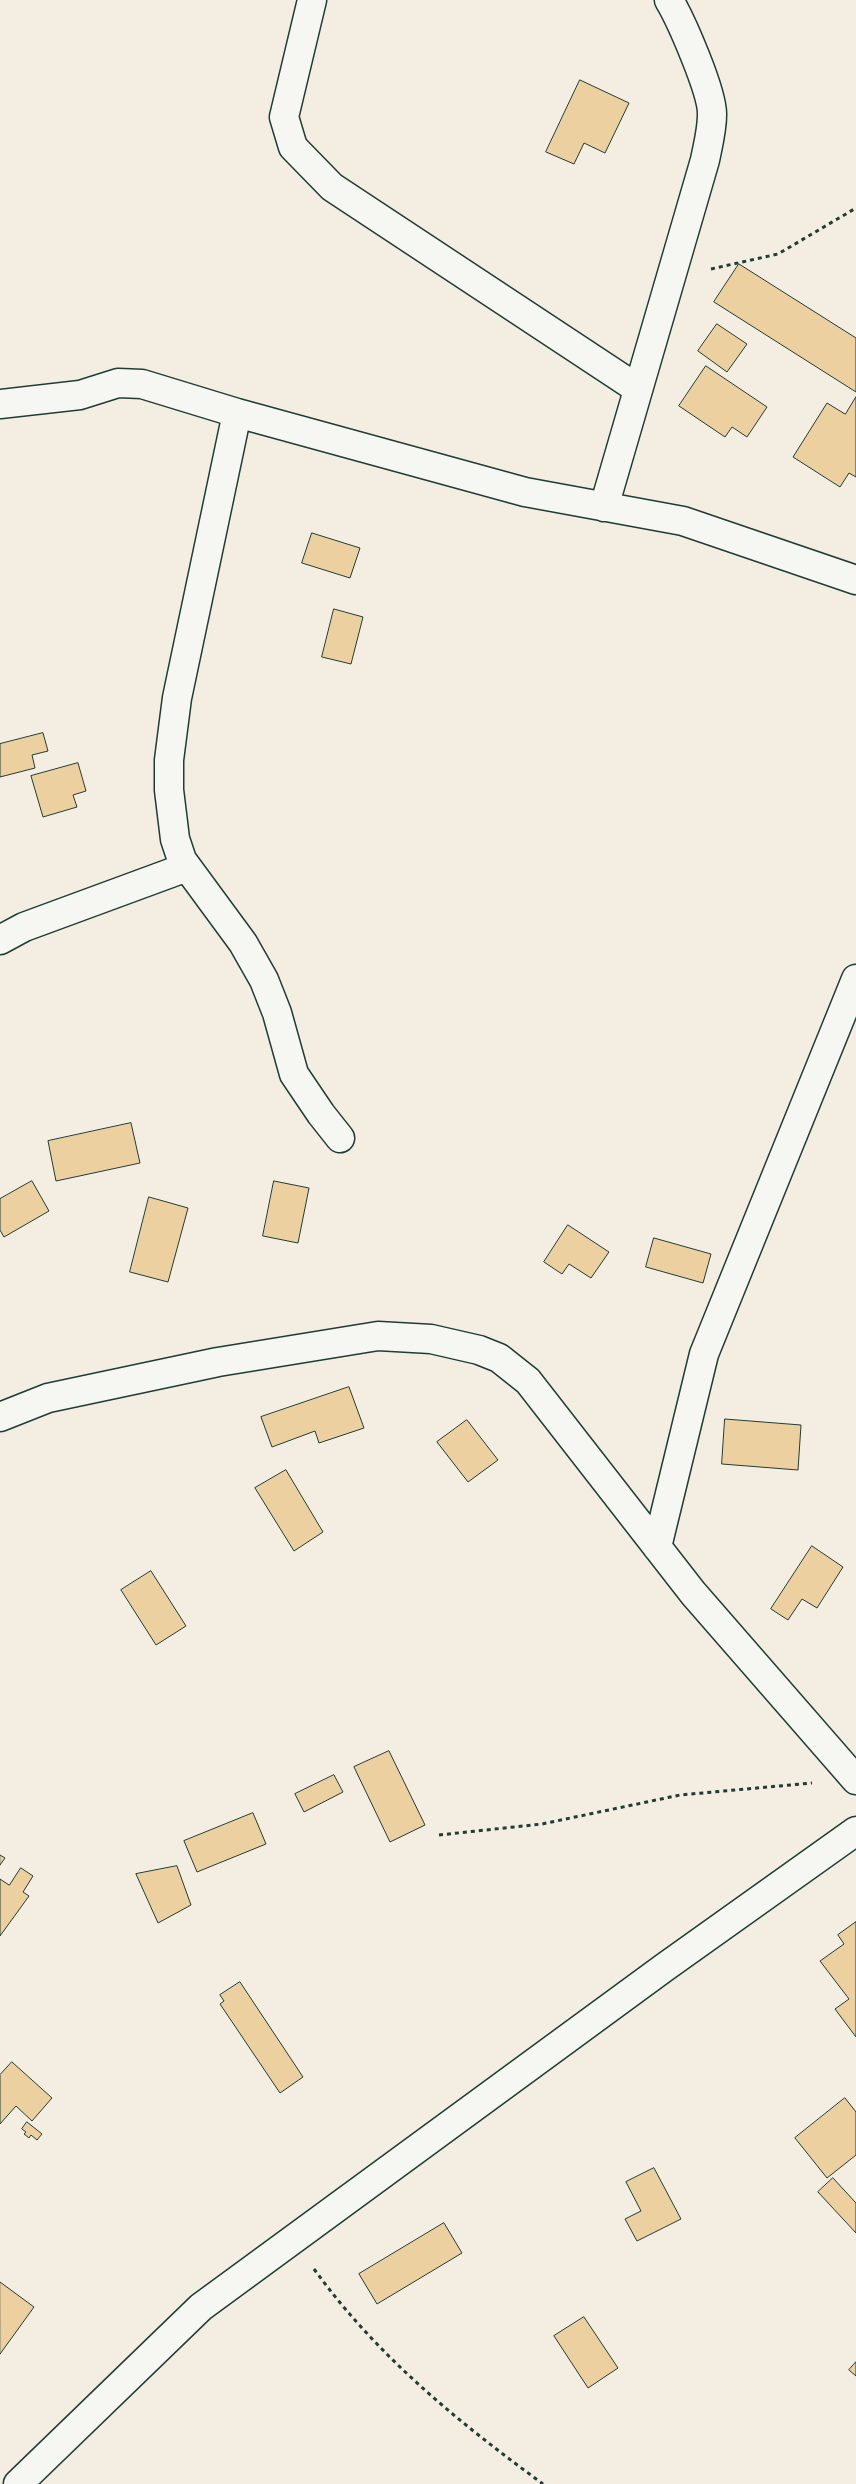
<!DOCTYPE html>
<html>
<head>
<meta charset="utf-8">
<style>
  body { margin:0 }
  canvas { display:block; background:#f4eee2 }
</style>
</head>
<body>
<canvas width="856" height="2484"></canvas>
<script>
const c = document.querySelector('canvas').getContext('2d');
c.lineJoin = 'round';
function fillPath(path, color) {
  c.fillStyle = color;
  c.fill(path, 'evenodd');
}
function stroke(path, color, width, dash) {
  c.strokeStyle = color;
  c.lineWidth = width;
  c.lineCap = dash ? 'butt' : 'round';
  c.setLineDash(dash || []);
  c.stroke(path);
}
const building = new Path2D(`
  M580,80l49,23 -24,50 -21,-10 -10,21 -28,-12z
  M739,264l117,74v54l-142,-90z
  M717,324l30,20 -20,28 -29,-21z
  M706,366l61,41 -20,30 -15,-10 -7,10 -46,-31z
  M856,397v80l-7,-4 -9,14 -47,-30 34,-54 18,11z
  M312,533l48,15 -10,30 -48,-15z
  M334,609l29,8 -12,47 -29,-7z
  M43,733l5,18 -16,4 3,13 -35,9v-33z
  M78,763l8,28 -13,4 4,12 -34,10 -12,-41z
  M131,1123l9,40 -84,18 -8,-40z
  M32,1181l17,30 -45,26 -4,-7v-31z
  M274,1181l35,7 -11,55 -35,-7z
  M149,1197l39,11 -20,74 -38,-10z
  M568,1225l41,27 -18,26 -22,-14 -7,10 -18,-12z
  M654,1238l57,16 -8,29 -57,-16z
  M349,1387l15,41 -45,15 -4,-12 -43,16 -11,-30z
  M725,1419l76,6 -3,45 -76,-6z
  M467,1420l31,40 -30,22 -31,-40z
  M286,1470l37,62 -29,19 -39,-63z
  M812,1546l31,21 -26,41 -15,-9 -14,21 -17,-11z
  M151,1571l35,55 -30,19 -35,-55z
  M389,1751l36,74 -35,17 -36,-75z
  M334,1775l9,17 -39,20 -9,-18z
  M253,1813l13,31 -69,28 -13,-31z
  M0,1855l5,3 -5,7z
  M177,1866l14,39 -33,18 -22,-49z
  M21,1868l12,8 -10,16 6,4 -29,40v-57l9,6z
  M856,1922v115l-21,-28 14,-10 -29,-38 24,-17 -6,-9z
  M240,1982l63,95 -23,16 -60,-89 4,-3 -4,-6z
  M12,2062l40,36 -20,23 -16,-15 -16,18v-49z
  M845,2098l11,14v43l-29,23 -32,-40z
  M27,2122l15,12 -5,6 -6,-5 -2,3 -5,-4 2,-2 -4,-3z
  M654,2168l27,51 -44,22 -12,-22 16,-8 -15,-29z
  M833,2178l23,25v30l-38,-41z
  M444,2223l18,30 -85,51 -18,-30z
  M0,2282l34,25 -34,47z
  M584,2317l34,51 -30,20 -34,-52z
  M856,2362v14l-7,-6z`);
fillPath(building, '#edd0a0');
stroke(building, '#1f3d34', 1);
const minor = new Path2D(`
  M312,0l-28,117 9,30 39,40 306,202
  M0,404l80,-9 38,-12 24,1 95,29 288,79 158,29 173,59
  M237,413l-60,285 -8,62v30l6,49 7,21 61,83 21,37 13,33 17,61 27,40 19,24
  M604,507l101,-347c3,-15 7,-30 7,-45 1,-22 -31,-95 -43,-115
  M0,940l24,-13 163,-60
  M0,1417l48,-19 170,-36 160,-26 53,3 48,11 20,8 29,23 165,212 163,187
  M657,1547l47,-193 152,-375
  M18,2484l183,-177 464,-340 191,-136`);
stroke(minor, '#1f3d34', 31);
stroke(new Path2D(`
  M711,269l67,-15 78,-46
  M439,1835l103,-11 138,-29 132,-12
  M314,2269c63,87 143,152 229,215`), '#1f3d34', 3, [4, 4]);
stroke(minor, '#f6f6f2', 28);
</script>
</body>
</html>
